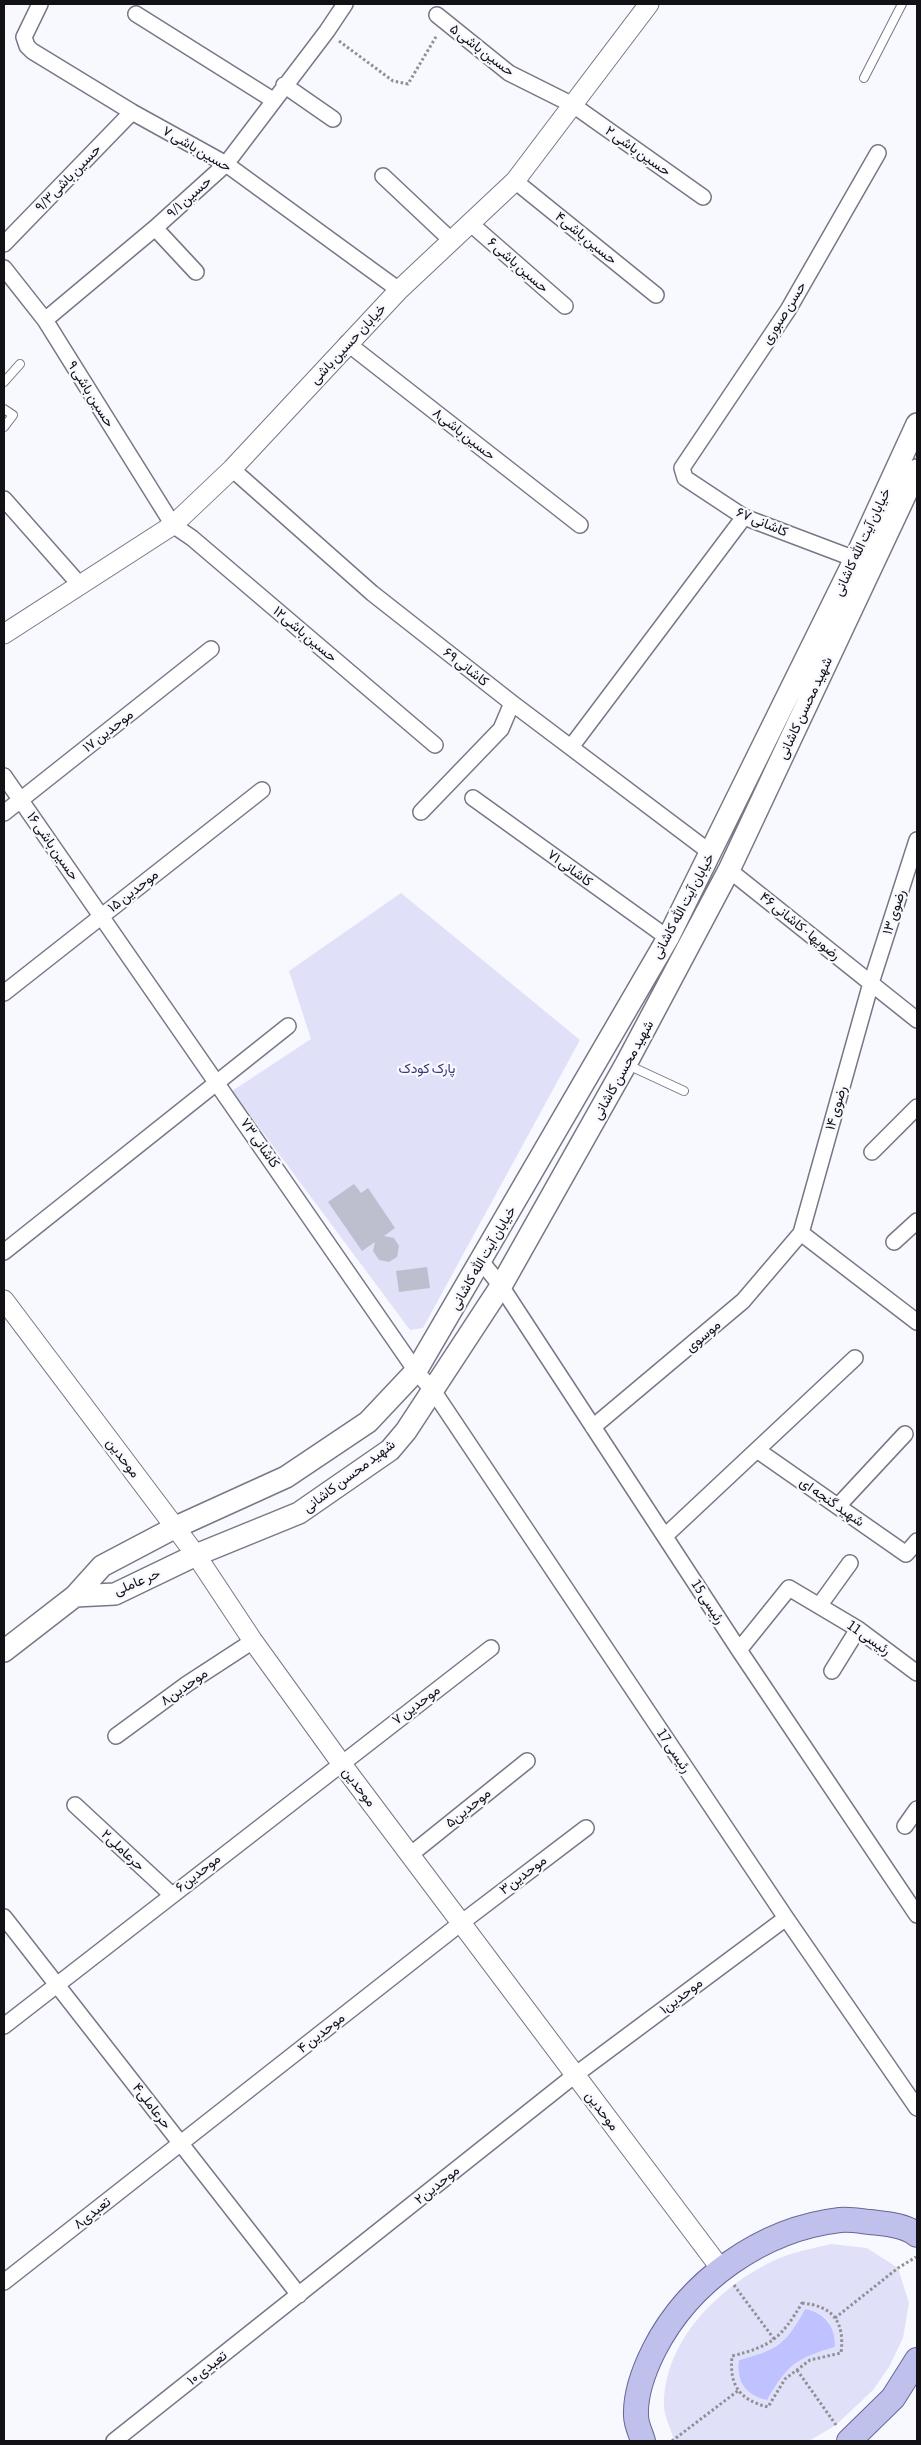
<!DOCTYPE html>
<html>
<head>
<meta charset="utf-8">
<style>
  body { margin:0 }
  #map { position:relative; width:921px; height:2445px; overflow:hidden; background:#f8f8ff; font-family:"Asap Condensed",sans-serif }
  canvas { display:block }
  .frame { position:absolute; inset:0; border:5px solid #111116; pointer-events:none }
</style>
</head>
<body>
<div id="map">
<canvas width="921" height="2445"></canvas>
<div class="frame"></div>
</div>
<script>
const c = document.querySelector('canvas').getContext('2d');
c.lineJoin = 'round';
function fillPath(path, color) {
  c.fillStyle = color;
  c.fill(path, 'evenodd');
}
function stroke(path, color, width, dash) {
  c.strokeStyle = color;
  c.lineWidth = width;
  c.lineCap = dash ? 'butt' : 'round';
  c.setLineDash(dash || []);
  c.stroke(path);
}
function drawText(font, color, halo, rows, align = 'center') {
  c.font = font + ' "Asap Condensed",Vazirmatn,sans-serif';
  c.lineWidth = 4.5;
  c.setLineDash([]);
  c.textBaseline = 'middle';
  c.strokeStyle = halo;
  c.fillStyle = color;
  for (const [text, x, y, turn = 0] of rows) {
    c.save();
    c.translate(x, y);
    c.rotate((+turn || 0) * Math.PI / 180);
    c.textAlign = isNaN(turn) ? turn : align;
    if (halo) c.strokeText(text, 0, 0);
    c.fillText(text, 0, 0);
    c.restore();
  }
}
fillPath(new Path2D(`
  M401,893l179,147 -157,288 -13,2 -178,-239 79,-52 -22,-68z
  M831,2244l36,4 31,20 11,35 -6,35 -14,29 -16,23 -37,35 -27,16 -135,-1c-3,-11 -11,-26 -10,-37 1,-63 55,-116 109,-142 18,-9 38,-12 58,-17zM805,2309c25,5 27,15 30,38l-29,8 -24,19 -43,-14c38,-10 47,-17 66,-51z`), '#e0e1f9');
fillPath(new Path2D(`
  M805,2309c21,4 30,17 30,38 -39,11 -48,18 -68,53 -21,-5 -31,-18 -28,-40 38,-10 47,-16 66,-51z`), '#bfc2fe');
fillPath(new Path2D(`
  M354,1184l7,9 7,-5 27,40 -11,8 10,2 5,8 -2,11 -8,5 -10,-2 -6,-9 2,-9 -13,9 -34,-49z
  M427,1267l3,21 -31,4 -3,-21z`), '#bdbece');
const service = new Path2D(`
  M864,78l38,-74
  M4,382l16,-18
  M4,409l9,6 -9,12
  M628,1065l56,26`);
const minor = new Path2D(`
  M40,4l-16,33 3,9 5,5 100,61 94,52 173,126
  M136,14l137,86
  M437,15l72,58 64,32 130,92
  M284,85l49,34
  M383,176l69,65
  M515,181l141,114
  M471,224l94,82
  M155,228l41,44
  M4,244l128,-132
  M4,268l41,52 128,205 19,13 243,207
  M45,320l110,-92 71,-64 101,-133 18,-27
  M347,343l233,182
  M232,469l140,124 140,110 199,150
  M4,499l76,86
  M855,559l-111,-42 -59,-39 -3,-10 106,-158 90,-157
  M571,747l173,-230
  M4,776l412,595 18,21 352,526 131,190
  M473,798l195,140
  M421,812l80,-83 11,-26
  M4,813l207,-164
  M729,870l188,150
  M4,993l258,-203
  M872,1152l45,-45
  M801,1233l116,89
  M894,1242l23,-21
  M4,1252l284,-226
  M480,1260l21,26 238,364 178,265
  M593,1427l150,-126 58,-68 70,-250 46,-143
  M757,1450l149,104 11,-13
  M838,1506l67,-72
  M665,1536l190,-178
  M819,1606l31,-43
  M739,1650l50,-62 69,41 59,44
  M832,1671l26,-42
  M116,1736l71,-52 66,-43
  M75,1805l96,89
  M905,1826l12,-17
  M410,1855l117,-94
  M4,1917l295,378
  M4,2026l487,-378
  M4,2282l457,-359 125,-95
  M114,2441l461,-366 211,-157`);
const tertiary = new Path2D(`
  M4,634l169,-109 59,-56 167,-179 116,-109 134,-177
  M4,1300l192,255 57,86 88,122 380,506`);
const secondary = new Path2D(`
  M75,1596l40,-2 81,-39 103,-42 91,-63 16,-19 95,-145 125,-222 103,-194 188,-400
  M4,1651l71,-55 27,-30 74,-39 110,-50 82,-55 48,-51 252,-433 187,-379 62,-135`);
const primary = new Path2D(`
  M643,2441c-2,-7 -7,-17 -7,-25 -1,-23 8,-46 18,-66 35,-69 108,-121 186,-130 10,-1 21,1 30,2 16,2 35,3 47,13
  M849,2441l44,-43 24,-38`);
stroke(service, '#777886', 10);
stroke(minor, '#777886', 18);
stroke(tertiary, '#777886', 21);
stroke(secondary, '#777886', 24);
stroke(primary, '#666797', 26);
stroke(new Path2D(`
  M339,41l54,40 15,3 29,-49
  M734,2285l40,54
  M802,2303c31,3 43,19 39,50l-31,7 -25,19 -17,28c-28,-7 -39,-21 -36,-51 40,-10 49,-18 70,-53z
  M835,2318l63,-50 18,-11
  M797,2370l39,55
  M672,2441l67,-51`), '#8f8f95', 3, [2.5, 2.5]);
stroke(service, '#fff', 8);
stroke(minor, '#fff', 15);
stroke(tertiary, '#fff', 19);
stroke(secondary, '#fff', 21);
stroke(primary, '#bfc0eb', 24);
drawText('14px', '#111116', '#f8f8ff', [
  ["حسین باشی ۵",482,50,37],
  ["حسین باشی ۷",197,149,30],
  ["حسین باشی ۲",638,151,35],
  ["حسین باشی۹/۳",68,178,-46],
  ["حسین ۹/۱",189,197,-42],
  ["حسین باشی۴",586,238,39],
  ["حسین باشی ۶",518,265,41],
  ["حسن صبوری",784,313,-58],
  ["خیابان حسین باشی",348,344,-47],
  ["حسین باشی ۹",91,394,58],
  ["حسین باشی۸",464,434,38],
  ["کاشانی ۶۷",762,522,23],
  ["خیابان آیت الله کاشانی",862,542,-65],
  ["حسین باشی۱۲",305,634,40],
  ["کاشانی ۶۹",466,667,38],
  ["شهید محسن کاشانی",805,708,-65],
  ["موحدین ۱۷",108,731,-38],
  ["حسین باشی ۱۶",53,846,55],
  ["کاشانی ۷۱",570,868,36],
  ["موحدین ۱۵",133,891,-38],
  ["خیابان آیت الله کاشانی",683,906,-62],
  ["رضوی ۱۳",894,912,-72],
  ["رضویها - کاشانی ۴۶",800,926,39],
  ["شهید محسن کاشانی",623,1070,-61],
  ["رضوی ۱۴",836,1108,-74],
  ["کاشانی ۷۳",260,1143,55],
  ["خیابان آیت الله کاشانی",483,1258,-60],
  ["موسوی",703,1336,-40],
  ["موحدین",123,1458,53],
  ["شهید محسن کاشانی",349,1476,-37],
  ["شهید گنجه ای",832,1502,35],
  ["حر عاملی",137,1582,-23],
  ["رئیسی 15",708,1602,57],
  ["رئیسی 11",869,1638,35],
  ["موحدین۸",184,1687,-35],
  ["موحدین ۷",416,1705,-37],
  ["رئیسی 17",674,1751,56],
  ["موحدین",359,1787,53],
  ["موحدین۵",468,1808,-39],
  ["حرعاملی۲",123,1850,43],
  ["موحدین۶",198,1873,-38],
  ["موحدین۳",523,1875,-37],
  ["موحدین۱",681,1996,-37],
  ["موحدین ۴",321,2033,-38],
  ["حرعاملی۴",152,2106,52],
  ["موحدین",602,2111,53],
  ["موحدین۲",437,2185,-39],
  ["تعبدی۸",92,2213,-38],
  ["تعبدی ۱۰",207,2368,-38]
]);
drawText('14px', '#3a357b', '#f8f8ff', [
  ["پارک کودک",427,1069]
]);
</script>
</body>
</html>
